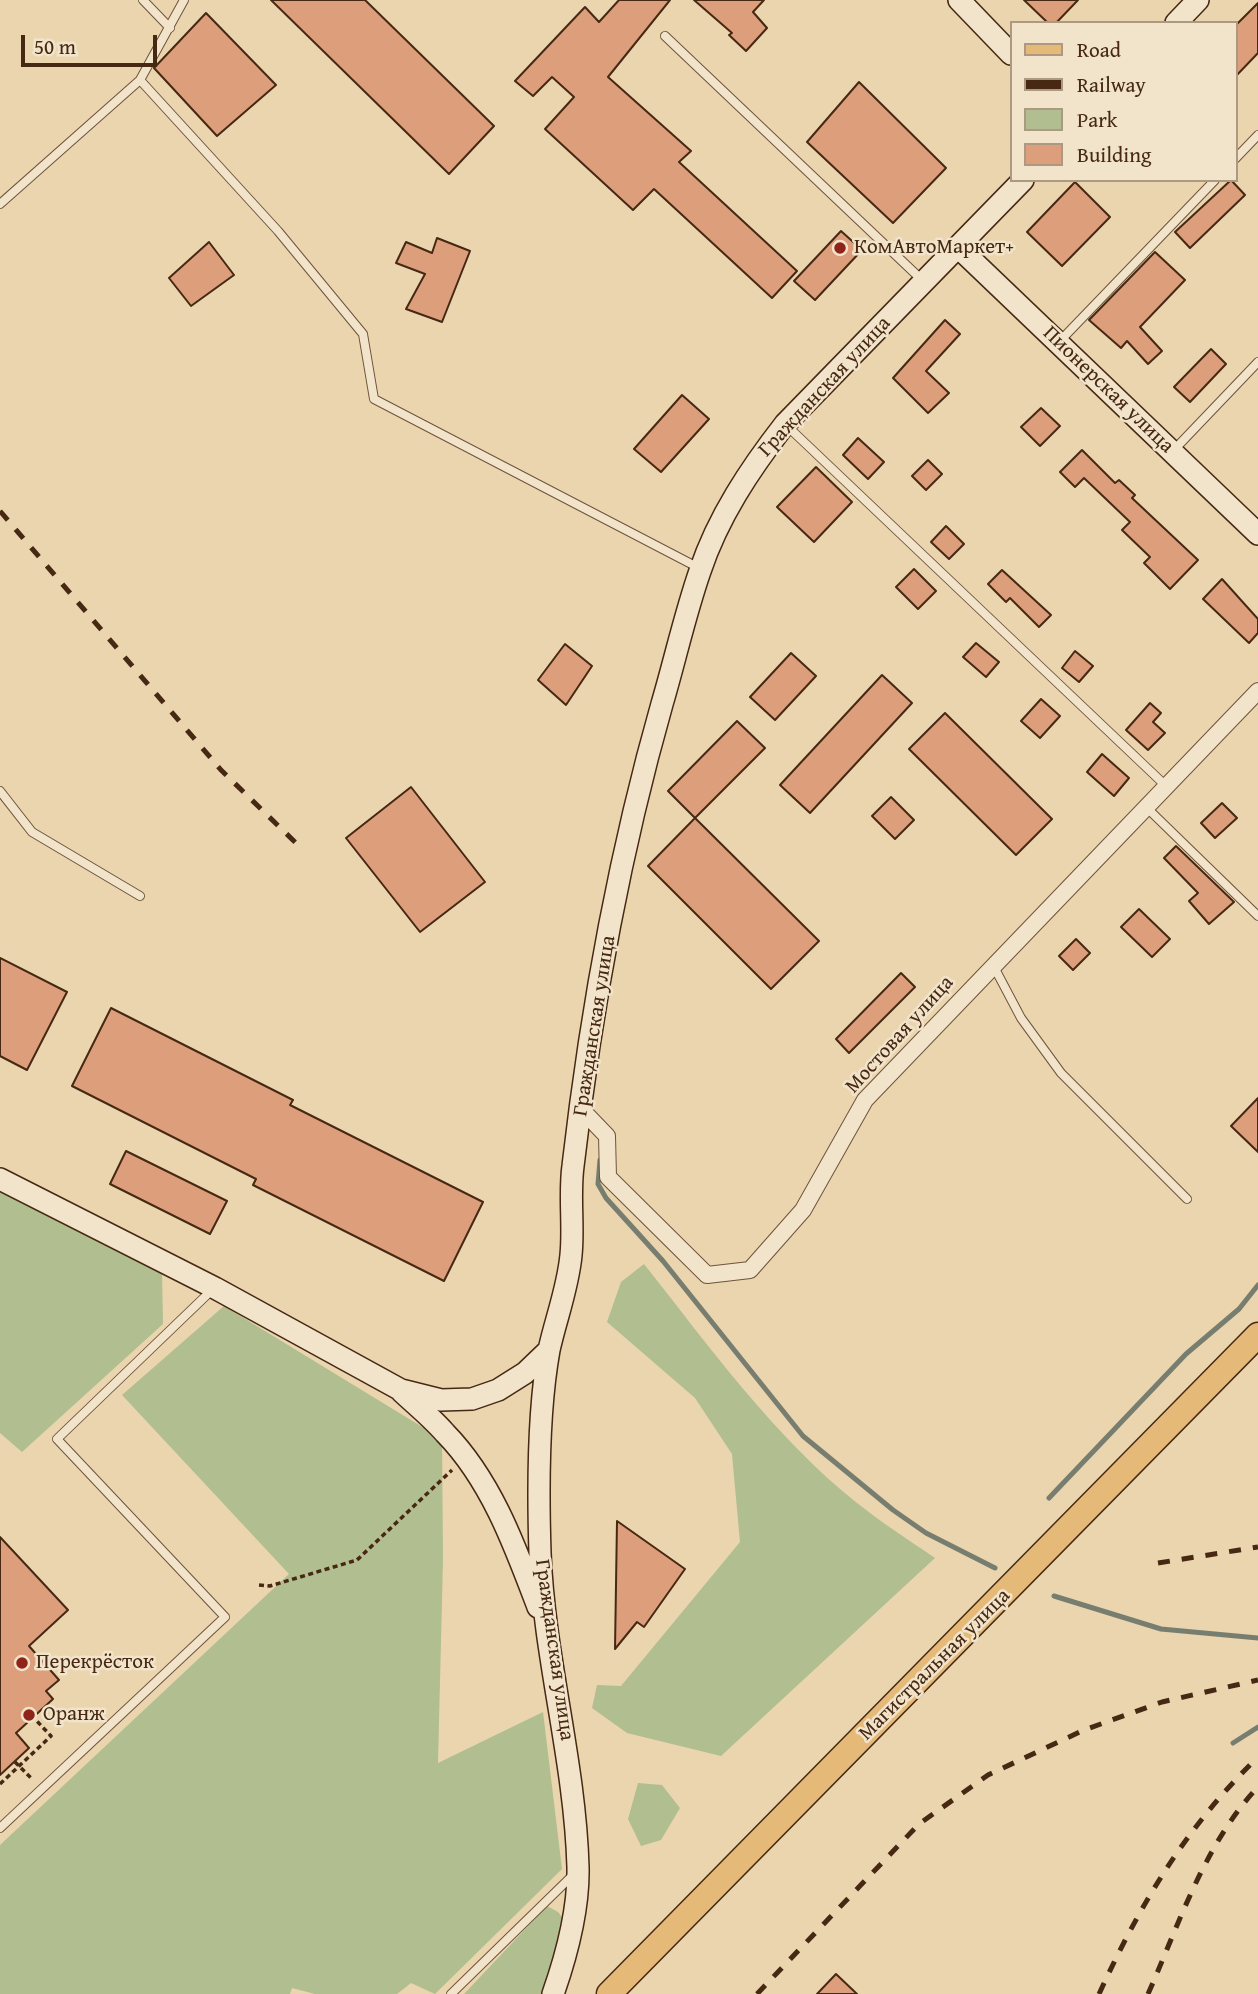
<!DOCTYPE html>
<html>
<head>
<meta charset="utf-8">
<style>
  body { margin:0 }
  #map { position:relative; width:1258px; height:1994px; overflow:hidden; background:#ead5af; font-family:"Gentium Book Plus",serif }
  canvas { display:block }
  .legend { position:absolute; left:1010px; top:21px; width:228px; height:161px; box-sizing:border-box; background:#f1e4cb; border:2px solid #ad9981; margin:0; padding:9px 12px; list-style:none; font-size:21px; color:#462813 }
  .legend li { display:flex; align-items:center; gap:14px; height:35px }
  .legend b { width:35px; border:2px solid #ad9981 }
  .scale { position:absolute; left:21px; top:35px; width:136px; height:32px; box-sizing:border-box; border:4px solid #462813; border-top:0; padding-left:9px; font-size:21px; line-height:24px; white-space:nowrap; color:#462813; -webkit-text-stroke:5px #f1e4cb; paint-order:stroke }
</style>
</head>
<body>
<div id="map">
<canvas width="1258" height="1994"></canvas>
<ul class="legend">
<li><b style="height:9px;background:#e5ba78"></b>Road</li>
<li><b style="height:9px;background:#462813"></b>Railway</li>
<li><b style="height:19px;background:#b0be90"></b>Park</li>
<li><b style="height:19px;background:#dc9e7b"></b>Building</li>
</ul>
<div class="scale">50 m</div>
</div>
<script>
const c = document.querySelector('canvas').getContext('2d');
c.lineJoin = 'round';
function fillPath(path, color) {
  c.fillStyle = color;
  c.fill(path, 'evenodd');
}
function stroke(path, color, width, dash) {
  c.strokeStyle = color;
  c.lineWidth = width;
  c.lineCap = dash ? 'butt' : 'round';
  c.setLineDash(dash || []);
  c.stroke(path);
}
function drawText(font, color, halo, rows, align = 'center') {
  c.font = font + ' "Gentium Book Plus",serif';
  c.lineWidth = 5;
  c.setLineDash([]);
  c.textBaseline = 'middle';
  c.strokeStyle = halo;
  c.fillStyle = color;
  for (const [text, x, y, turn = 0] of rows) {
    c.save();
    c.translate(x, y);
    c.rotate((+turn || 0) * Math.PI / 180);
    c.textAlign = isNaN(turn) ? turn : align;
    if (halo) c.strokeText(text, 0, 0);
    c.fillText(text, 0, 0);
    c.restore();
  }
}
fillPath(new Path2D(`
  M0,1191l162,81 1,52 -141,128 -22,-19z
  M644,1264c65,82 130,173 213,239 25,20 52,37 78,55l-214,198 -94,-23 -35,-25 5,-23 24,1 119,-144 -8,-88 -37,-56 -88,-76 14,-40z
  M224,1306l218,133 1,120 -5,204 105,-51 19,157 -127,125 -24,-11 -14,11h-82l-23,-6 -2,6h-290v-149l289,-271 -167,-179z
  M638,1783l24,2 18,23 -19,32 -20,6 -13,-27z
  M547,1906l11,6 8,10 -21,72h-81z`), '#b0be90');
stroke(new Path2D(`
  M600,1160l-2,24 8,14 57,63 140,175 90,74 33,23 69,35
  M1049,1498l137,-144 53,-45 19,-24
  M1054,1596l107,33 97,9
  M1233,1743l25,-16`), '#777e6f', 5);
const building = new Path2D(`
  M271,0h94l129,126 -45,48z
  M619,0h51l-62,77 83,74 -12,11 118,109 -25,27 -118,-109 -21,21 -88,-81 29,-32 -22,-20 -19,19 -18,-15 70,-74 14,15z
  M694,0h70l-11,12 14,16 -21,23 -17,-16 3,-2z
  M1024,0h54l-22,23h-8z
  M1258,3v50l-23,24v-51z
  M206,13l70,72 -59,51 -63,-68z
  M859,82l87,86 -53,55 -86,-81z
  M1231,180l14,15 -55,53 -15,-16z
  M1075,182l35,35 -48,49 -35,-34z
  M841,231l21,19 -47,50 -21,-19z
  M437,238l33,13 -28,71 -36,-13 19,-35 -29,-11 10,-21 26,11z
  M209,242l25,33 -43,31 -22,-28z
  M1155,252l30,28 -45,47 22,24 -14,13 -21,-23 -6,7 -32,-28z
  M945,320l15,14 -34,37 23,22 -21,20 -35,-35z
  M1211,349l15,15 -36,38 -16,-15z
  M682,395l27,24 -48,53 -27,-23z
  M1041,408l19,18 -20,20 -19,-19z
  M858,438l26,24 -16,17 -25,-24z
  M1082,450l33,33 4,-3 16,15 -3,3 66,62 -28,29 -26,-26 6,-6 -28,-27 8,-8 -46,-44 -9,9 -15,-15z
  M928,460l14,14 -16,16 -14,-14z
  M816,467l36,35 -38,40 -37,-35z
  M946,526l18,18 -15,15 -18,-17z
  M914,569l22,22 -18,18 -22,-22z
  M1002,570l49,45 -12,12 -29,-29 -4,4 -18,-18z
  M1222,579l36,40v14l-9,10 -46,-44z
  M976,643l23,19 -13,15 -23,-20z
  M565,644l27,22 -26,39 -28,-25z
  M1075,651l18,15 -14,16 -17,-14z
  M791,653l25,23 -41,44 -25,-23z
  M882,675l30,28 -102,110 -30,-28z
  M1041,699l19,17 -20,22 -19,-17z
  M1150,703l11,10 -8,9 12,11 -17,17 -22,-20z
  M945,713l107,106 -36,36 -107,-106z
  M737,721l28,27 -70,70 -27,-27z
  M1102,754l27,24 -15,18 -27,-24z
  M411,787l74,95 -65,50 -74,-94z
  M891,797l23,23 -19,19 -23,-23z
  M1222,803l15,15 -22,20 -14,-15z
  M695,818l124,123 -48,48 -123,-123z
  M1176,846l58,56 -25,22 -20,-23 9,-8 -34,-35z
  M1139,909l31,30 -18,18 -31,-30z
  M1076,939l14,14 -17,17 -14,-14z
  M0,958l67,34 -40,78 -27,-14z
  M901,973l14,14 -66,66 -13,-14z
  M111,1008l182,92 -3,5 193,97 -39,79 -191,-96 3,-6 -184,-93z
  M1258,1098v54l-27,-26z
  M126,1151l101,50 -17,33 -100,-50z
  M617,1521l68,48 -41,58 -7,-5 -22,27z
  M0,1537l68,73 -39,36 30,34 -13,11 7,8 -37,34 13,15 -29,27z
  M836,1974l21,20h-40z`);
fillPath(building, '#dc9e7b');
stroke(building, '#462813', 2);
const lane = new Path2D(`
  M143,0l27,28
  M665,36l257,244
  M140,80l44,-80
  M1235,159l23,-24
  M0,204l140,-124 138,151 85,103 11,65 327,170
  M1059,342l156,-162
  M785,424l381,362
  M1172,452l86,-90
  M0,791l32,41 108,64
  M1146,807l112,109
  M993,965l28,53 40,55 126,126
  M0,1828l225,-211 -168,-178 156,-150
  M451,1994l122,-119`);
const street = new Path2D(`
  M581,1109l26,27 1,41 99,98 43,-5 53,-60 62,-110 393,-409`);
const secondary = new Path2D(`
  M959,0l52,54
  M1176,23l22,-23
  M958,247l300,287
  M0,1179l215,109 186,102 40,10 31,-1 26,-9 27,-17 24,-23
  M402,1392c14,13 30,26 43,41 46,47 70,113 93,174
  M553,1994c14,-40 26,-84 25,-127 -3,-106 -34,-209 -38,-314 -2,-62 -2,-142 9,-203 7,-32 19,-62 22,-95 3,-29 -2,-60 2,-89 18,-156 46,-311 89,-462 13,-44 23,-90 38,-133 18,-54 50,-102 85,-147l238,-244`);
const primary = new Path2D(`
  M609,1994l649,-659`);
stroke(lane, '#6f533a', 10);
stroke(street, '#6f533a', 18);
stroke(secondary, '#462813', 24);
stroke(primary, '#462813', 27);
stroke(new Path2D(`
  M259,1585l11,1 87,-26 95,-90
  M15,1762l18,18
  M0,1784l51,-48 -18,-19`), '#462813', 3.5, [5, 3.5]);
stroke(lane, '#f1e4cb', 8);
stroke(street, '#f1e4cb', 16);
stroke(secondary, '#f1e4cb', 21);
stroke(primary, '#e5ba78', 24);
stroke(new Path2D(`
  M0,511l221,259 78,76
  M1158,1563l100,-16
  M757,1994l162,-170 69,-49 96,-45 78,-28 96,-22
  M1099,1994c42,-91 86,-166 159,-237
  M1148,1994c31,-70 57,-151 110,-207`), '#462813', 5, [12, 12]);
for (const [x, y, r, color] of [
  [840,248,7,"#8f2418"],
  [22,1663,7,"#8f2418"],
  [29,1715,7,"#8f2418"]
]) {
  const dot = new Path2D();
  dot.arc(x, y, r, 0, 2 * Math.PI);
  c.fillStyle = color;
  c.fill(dot);
  stroke(dot, '#f1e4cb', 2.5);
}
drawText('21px', '#462813', '#f1e4cb', [
  ["КомАвтоМаркет+",854,248],
  ["Перекрёсток",36,1663],
  ["Оранж",43,1715]
], 'left');
drawText('21px', '#462813', '#f1e4cb', [
  ["Гражданская улица",825,387,-47],
  ["Пионерская улица",1108,390,44],
  ["Гражданская улица",595,1026,-81],
  ["Мостовая улица",900,1035,-48],
  ["Гражданская улица",554,1650,82],
  ["Магистральная улица",935,1665,-45]
]);
</script>
</body>
</html>
